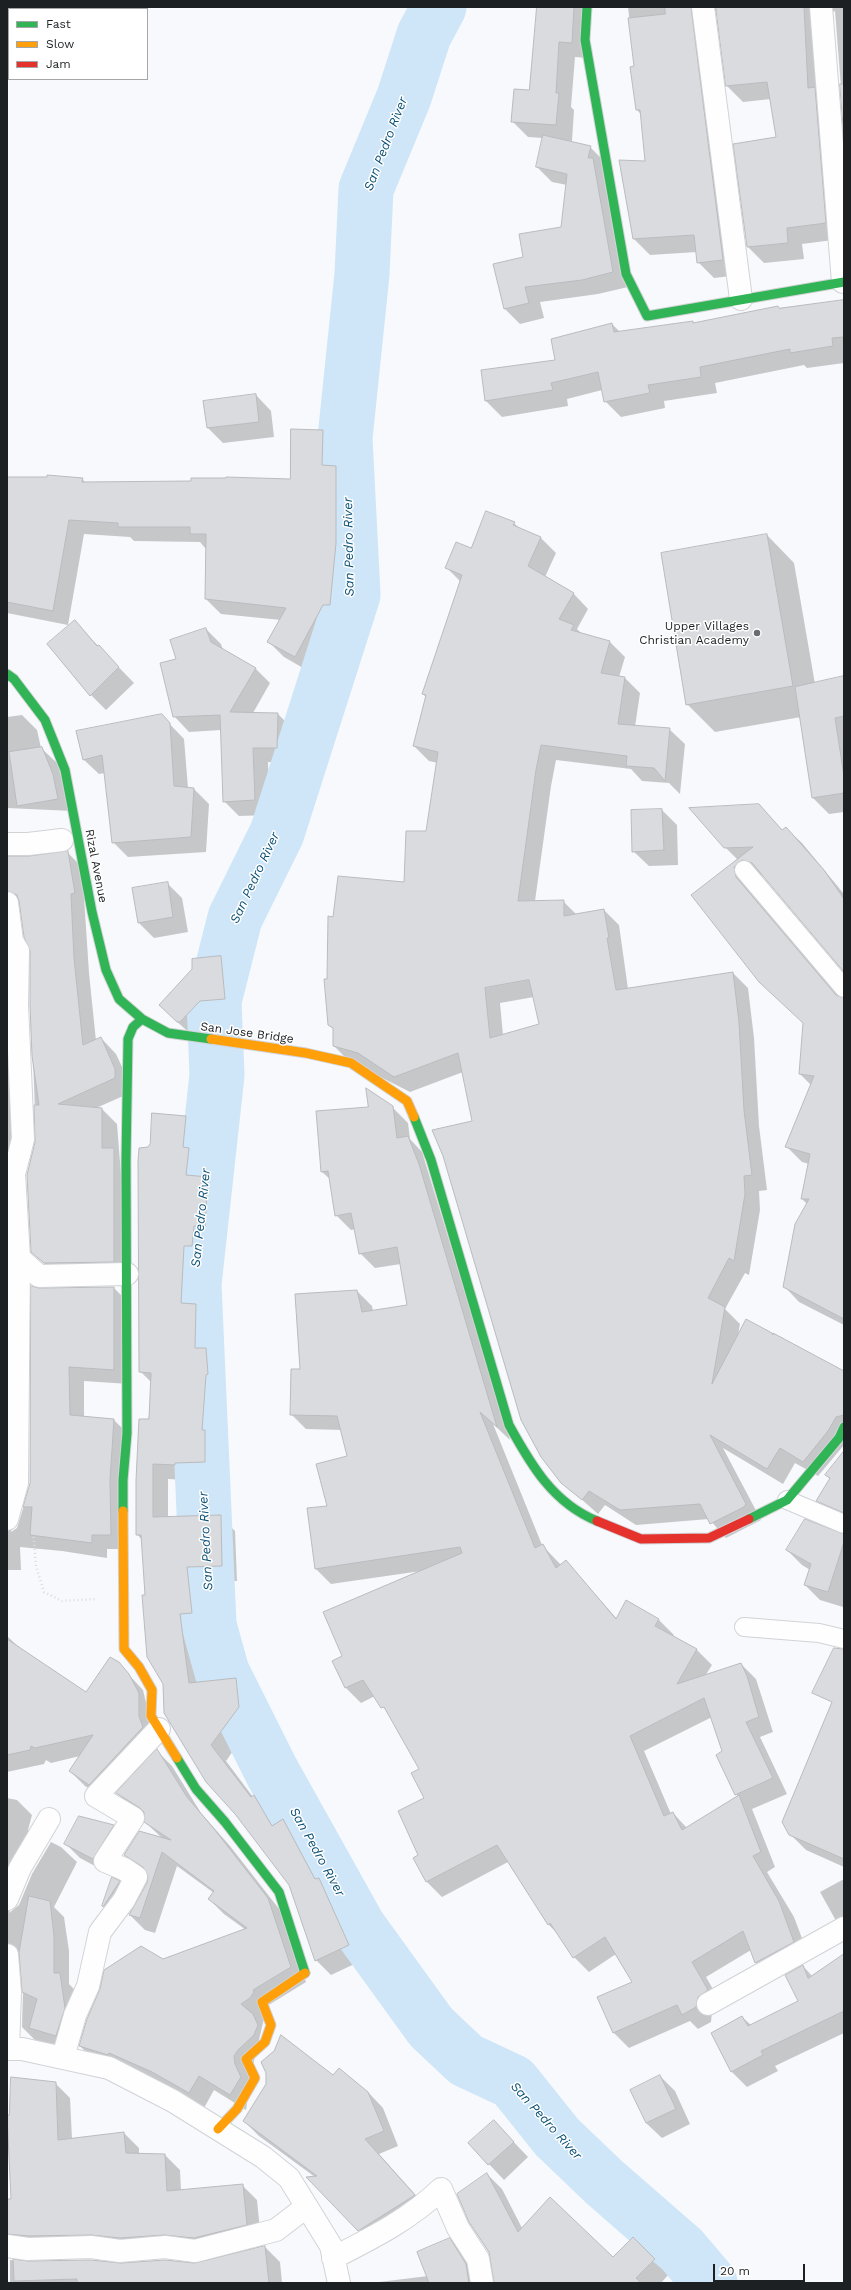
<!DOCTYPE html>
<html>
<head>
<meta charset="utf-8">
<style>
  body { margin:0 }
  #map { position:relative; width:851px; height:2290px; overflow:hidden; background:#f7f9fc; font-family:"Work Sans",sans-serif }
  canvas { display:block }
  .frame { position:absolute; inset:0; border:8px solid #1d2023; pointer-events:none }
  .legend { position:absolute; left:8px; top:8px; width:140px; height:72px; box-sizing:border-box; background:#fff; border:1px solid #a5a6a7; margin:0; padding:5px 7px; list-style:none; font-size:12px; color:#1d2023 }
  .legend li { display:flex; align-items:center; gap:8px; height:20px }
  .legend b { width:20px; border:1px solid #a5a6a7 }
  .scale { position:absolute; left:713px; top:2264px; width:92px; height:18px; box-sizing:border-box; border:2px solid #1d2023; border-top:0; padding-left:5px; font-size:12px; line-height:14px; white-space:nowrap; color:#1d2023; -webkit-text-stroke:3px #fff; paint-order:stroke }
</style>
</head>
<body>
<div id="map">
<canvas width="851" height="2290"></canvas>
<div class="frame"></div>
<ul class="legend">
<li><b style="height:5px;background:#30b455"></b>Fast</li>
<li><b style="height:5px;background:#ff9f0a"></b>Slow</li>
<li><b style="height:5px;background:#e5322d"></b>Jam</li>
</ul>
<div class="scale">20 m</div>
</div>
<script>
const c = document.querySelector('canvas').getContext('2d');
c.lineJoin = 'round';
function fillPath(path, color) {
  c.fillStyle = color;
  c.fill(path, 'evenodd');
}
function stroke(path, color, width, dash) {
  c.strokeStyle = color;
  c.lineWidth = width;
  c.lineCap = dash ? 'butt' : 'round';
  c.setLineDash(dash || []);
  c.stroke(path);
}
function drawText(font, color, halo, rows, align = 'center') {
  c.font = font + ' "Work Sans",sans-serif';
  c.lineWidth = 3;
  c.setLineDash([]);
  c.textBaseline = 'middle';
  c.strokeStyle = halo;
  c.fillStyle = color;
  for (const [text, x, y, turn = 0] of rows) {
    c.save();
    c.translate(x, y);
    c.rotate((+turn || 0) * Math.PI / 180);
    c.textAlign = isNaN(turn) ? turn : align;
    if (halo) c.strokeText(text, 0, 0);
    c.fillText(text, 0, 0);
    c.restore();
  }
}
fillPath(new Path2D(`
  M537,7h54l-3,51 -13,-1 -4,50 3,3 -2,31 -5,1 23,5 15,15 23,125 -30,7 -58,8 4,16 -24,6 -15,-15 -10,-44 29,-7 38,-30 5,-43 -15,-3 -15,-15 6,-29 -15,-1 -16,-16 18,-29z
  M628,7h216v118l-9,-114 -9,6 15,222 -39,5 2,15 -40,4 -16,-16 29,-110 -6,-38 -28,3 -16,-16 -10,-75 -6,2 28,262 -25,3 -16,-16 -1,-10 -47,3 -16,-16 -14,-78 26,2 -4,-48 -5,-5 -2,-43z
  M844,300v63l-37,5 -3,-3 -89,18 2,10 -53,8 1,7 -44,9 -16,-16 -3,-11 -35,9 1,7 -66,11 -16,-16 -4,-30 74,-11 56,-36 8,8 73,-10 2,2z
  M256,395l15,16 3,26 -51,6 -15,-15z
  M292,430l31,1 15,15 -1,22 14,14 -1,76 -5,62h-7l-28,52 -26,-15 -15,-15 12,-22 -60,-6 -15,-15v-50l-6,-7 -66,-1 -4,-4 -46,-3 -16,91 -61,-12v-135l75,1 4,4 205,-3z
  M514,523l7,7 20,8 15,15 -11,24 28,16 15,16 -11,20 5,5 28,8 15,15 -6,20 6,1 15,15 -5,34 34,2 16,15 -5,50 -11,-11 -27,-2 -11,-12 -75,-9 -5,26 -16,115h28l14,14 27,-5 15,15 9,64 105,-16 15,15 6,50 5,88 8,64 -8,1 1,19 -11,65 -4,-2 -20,36 15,15 -2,11 34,-2 72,39v73l-26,31 -23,-13 -12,21 -60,-36 38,72 -35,18 -17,-19 -73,6 -31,-20 -7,9 -36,-32 -89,-360 -10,-50 -53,20 -61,-31 -15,-15v-16l-5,-6 -1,-44 6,-62 71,-35 22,-51 11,-69 -9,-2 -15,-15 12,-49 -3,-3 38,-112 -15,-15zM534,997l6,28 -37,10 -3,-32z
  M767,535l27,28 21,121 29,-7v135l-15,2 -16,-16 -12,-81 -86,15 -28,-28z
  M75,622l59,61 -28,27 -15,-15z
  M206,629l15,15 2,6 32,18 15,15 -17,30 25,1 15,15 -1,34 -24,-1 2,53 -31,1 -15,-15 -3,-71 -32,2 -15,-16 3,-56z
  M22,715l15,15 4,18 16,15 15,48 -65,-3v-91z
  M162,716l22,23 4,49 6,1 15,15 -3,48 -78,5 -15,-15 -8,-69 -6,1 -16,-15z
  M759,805l24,26 3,-3 16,15 42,51v78l-79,-95 -7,-3 -10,13 3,6 88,104 5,2v326l-45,-23 -15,-16 23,-82 -5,-5 7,-35 -7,-2 -16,-16 25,-61 -11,-11 8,-48 -115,-131 45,-35 -13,-13z
  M662,810l15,15 1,40 -29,1 -16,-15z
  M67,852l15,15 7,106 7,68 5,-3 15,16 14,30v9l-34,15 6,1 15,15 12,152 -81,-9 -16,-15 4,-113 -5,-134 1,-54 -12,-45 -6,2 5,589 -8,35 6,-4 13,-42 9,-196 75,-2 15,15v81l-45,-3v37l30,2 15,15 -4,114h-18v9l-45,-7 -42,-4 1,23h-14v-710z
  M167,883l15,15 6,34 -34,6 -15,-15z
  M221,957l15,16 4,41 -25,2 -19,21 -3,-1 -18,-16z
  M392,1107l16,16 2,16 12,13 88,288 -17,-16 49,121 19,20 5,-4 51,58 42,1 15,15 -1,1 24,14 15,15 -7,11 36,-12 15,15 17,53 -13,5 27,57 -35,15 23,58 -8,5 27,45 15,40 -38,21 -15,-15 -5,-13 -45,27 16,28 -10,7 -1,10 -13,7 -8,-8 -61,27 -15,-15 20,-51 -18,-28 -27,18 -15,-15 -15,-22 -11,-11 -40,-62 -66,35 -15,-15 -13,-24 5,-2 7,-57 -6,-29 -30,-55 -15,-19 -14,7 -15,-15 -12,-26 9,-5 78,-86 -90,13 -15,-15 -8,-60 20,-3 20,-49 -6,-27 -36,-1 -15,-15 10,-44 56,-79 15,15 1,5 35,-5 -7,-42 -26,4 -15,-15 -4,-24 -5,1 -15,-15 -5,-35 -9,-8zM712,1717l11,35 -6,3 21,42 -51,31 -14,-15 -2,1 -27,-63z
  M185,1117l15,15 -2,26 6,6 -2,13 6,1 15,15 -3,48h-11l-2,20 -8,-1 -2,46 14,14 -1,32 11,12 2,25h-2l-4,54 2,3 1,31h-30l-1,3 -21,-1v39l52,-2 15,15 2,50 -35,1 5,46 -12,1 6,54 34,-4 15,15 3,28 -27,39 27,36 16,15 7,13 7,-4 15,15 25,47 10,11 30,66 -32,15 -15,-15 -26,-76 -126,-200 -18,-88 -4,-56 -5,-6 15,-151 -12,-12 8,-223z
  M844,1453v68l-11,-5 -16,-15 13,-22 -4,-4z
  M844,1535v69l-1,3 -23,-7 -15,-15 5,-15 -8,-5 -15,-15z
  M7,1636l16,15 64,43 31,-31 25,27 10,42 -48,67 -20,-13 -15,-15 10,-15 -29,7 -5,-3 -2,4 -37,8z
  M844,1674v193l-38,-17 -16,-16z
  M157,1751l15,15 29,47 29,33 53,68 23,68 -39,24 -14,59 -7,45 -32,-20 -10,18 -109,-47 -15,-15 83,-85 83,-31 -22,-16 -15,-15 5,-6 -37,-27 -22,67 -10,-3 -15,-15 18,-32 1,-7 -9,-6 -15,-15 37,-17 -17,-16v-6l-13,-8 -15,-15z
  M7,1798l10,2 15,15 -4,15 15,15 -19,32 -15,36 10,-8 13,-31 19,-32 10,5 16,15 -23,45 10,10 5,34v33l6,6 -4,61 -34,-9 -15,-15 1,-36 -2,-33 -6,2 -8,84z
  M113,1826l15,14 -20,33 -28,-15 -15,-15z
  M112,1879l7,3 15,15 -16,24 -14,-15z
  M844,1879v49l-9,-9 -15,-27z
  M844,1956v77l-69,33 3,5 -31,16 -15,-15 10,-55 9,8 48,-24 4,-35 9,10z
  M333,2076l35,16 15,16 15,38 -19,8 50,56 -55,35 -59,-68 -56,-41 -15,-15z
  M660,2076l15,15 15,33 -28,14 -16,-15z
  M55,2083l15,15 2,41 52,-6 15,15v6l26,1 15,15 1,21 61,-6 15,15 4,40 -240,9 -14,-14v-35h5l-5,-84h3z
  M508,2136l20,21 -24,23 -35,-37z
  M487,2174l15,15 20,39 91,30 20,-19 36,35 -8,9h-167l-3,-27 -21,-34z
  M449,2239l15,15 18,29h-111l57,-7z
  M265,2247l15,15 2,21h-272v-23l18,2 166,2z`), '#0003');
stroke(new Path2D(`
  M439,7l-15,28 -20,62 -38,92 -4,85 -17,164 8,157 -76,238 -42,85 -21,83 3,74 -23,209 15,341 13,47 50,100 86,154 73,101 35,33 47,22 44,55 47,45 78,68 28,33`), '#cee6f8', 55);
const building = new Path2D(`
  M537,7h37l-2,36 -13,-1 -3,51h3l-3,32 -45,-3 3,-33 15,1z
  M665,7h26l32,253 -26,3 -3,-28 -61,4 -14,-79 26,1 -5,-51h-4l-6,-43 4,-1 -6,-48 37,-4z
  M716,7h88l4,81 7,-1 11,136 -39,5 1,15 -41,4 -14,-103 43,-7 -9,-55 -41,4z
  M840,84h4v54z
  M543,135l48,11 -3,12h5l20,114 -31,8 -57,7 4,16 -25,6 -11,-45 30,-7 -4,-23 42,-7 6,-53 -31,-7z
  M844,300v37l-12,1 1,8 -43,7v-4l-90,18 1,10 -53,8 2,8 -46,9 -6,-30 -47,11 2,7 -68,11 -4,-31 74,-10 -4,-21 61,-16 2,9 79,-11v2l85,-17 1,2z
  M256,394l3,28 -52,6 -4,-27z
  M291,429l32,1 -1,35 14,1v77l-6,62h-7l-28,52 -28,-15 19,-34 -81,-9 1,-65h-16v-7h-72v-4l-49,-3 -16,91 -46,-9v-125h40v-2l36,3 -1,4 109,-1v-3h35v-1l64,2z
  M486,511l29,11 -2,3 28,12 -13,29 46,27 -15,26 15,6 -3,5 39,11 -9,32 24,4 -7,47 52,4 -5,53 -11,-13 -28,-2 1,-10 -86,-11 -5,25 -18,131 46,-1v16l40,-7 5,29h-2l9,52 117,-18 6,50 5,88 8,65 -8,1 1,18 -11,67 -5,-3 -21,40 17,9 -13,77 34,-65 26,14 1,2v-2l71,38v44l-8,2 -8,14 -25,31 -23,-14 -13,21 -57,-34 36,69 -2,3 -34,17 -10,-20 -80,6 -31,-19 -7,9 -21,-17 -20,-26 -20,-37 -78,-264 -11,-26 40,-9 -14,-68 -64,24 -36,-24 -25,-7v-18l-5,-3 -4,-46h3l1,-63 5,1 5,-41 66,6 2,-51h20l12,-79 -25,-6 13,-51 -4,-1 40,-119 -17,-7 11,-26 15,6zM529,980l10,44 -49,14 -5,-50z
  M767,534l26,152 -107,19 -25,-152z
  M75,620l22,26 2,-1 20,22 -29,29 -43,-52z
  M206,628l5,14 45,26 -26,44 48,1 -1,35h-24l2,52 -32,2 -3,-87 -47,2 -13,-54 16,-4 -6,-19z
  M844,676v40l-9,2 9,58v17l-32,5 -17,-111z
  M162,714l8,9 4,63 20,2 -3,49 -79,6 -10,-88 -19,5 -7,-29z
  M42,747l11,27 5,25 -41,7 -8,-54z
  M759,804l23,26 4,-3 38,43 20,29v73l-92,-109 -10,-3 -8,7 2,10 100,118 8,3v321l-61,-32 12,-63 14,-25h-8l9,-45 -25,-7 29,-71 -15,-2 4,-51 -44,-41 -68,-87 62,-48 -29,1 -35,-40z
  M662,809l2,41 -32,2 -1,-42z
  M68,851l7,42 -4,1 3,64 9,87 18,-8 14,32v9l-57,26 44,4v40h12v114l-70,1 -13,-11 -4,-77 8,-33 -1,-37h5l-7,-49 -2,-51v-54l-6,-14 -5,-36 -2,-6 -10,-4v-35h22z
  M168,882l5,35 -35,6 -6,-35z
  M221,956l4,43 -25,2 -20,21h-3l-18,-17 33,-36v-10z
  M366,1088l27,18 4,32 11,-2 11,28 78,263 -17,-15 55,136 8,-4 13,24 10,-8 50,59 10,-19 33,19 -4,7 42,23 -20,35 64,-21 6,13 12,41 -13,5 27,56 -38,17 -19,-40 6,-4 -18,-53 -74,38 34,80 9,-4 9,18 57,-35 22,57 -8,4 26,45 15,41 -39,21 -12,-32 -51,31 16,28 -10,7 -2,10 -14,8 -5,-10 -64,28 -16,-36 35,-15 -27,-45 -32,21 -23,-35 -2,2 -51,-80 -71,37 -13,-24 5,-3 -20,-44 26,-13 -13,-25 8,-4 -35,-62 -3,1 -18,-28 -18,8 -13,-27 10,-5 -19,-44 139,-59 -2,-6 -145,22 -8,-61 20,-2 -11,-42 31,-8 -10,-40 -47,-1 1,-46h9l-5,-75 62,-4 5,22 45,-7 -10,-58 -38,7 -8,-41 -16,3 -7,-45 -7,1 -5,-61 52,-4z
  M152,1113l34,3 -3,31 6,1 -3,27 22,2 -3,50 -11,-1 -2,20h-8l-3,57 15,1 -1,44h11l2,26 -2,1 -4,55h3v32l-30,1v2l-22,-1v53l68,-2 1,51 -35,1 5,46 -12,1 9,69 47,-5 3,29 -28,38 40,52 3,-2 18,31 11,-7 32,60 4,-1 30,67 -34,16 -26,-76 -54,-71 -29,-32 -42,-69 -1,-29 -16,-27 -5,-62h3l-4,-60h-5v-55l3,-61h10l2,-46 -12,-1 -1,-211 1,-13 9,-1 2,-3z
  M31,1286l8,2 75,-1v83l-45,-3 1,48 44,4 -4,61 1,55h-19v8l-62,-8 2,-28h-9l7,-24z
  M844,1451v62l-28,-12 14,-23 -5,-3z
  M805,1519l39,15v8l-16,50 -24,-7 7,-21 -25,-14z
  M7,1639l79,53 24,-35 9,5 10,12 10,19v23l4,11 -54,58 -20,-14 24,-36 -58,13 -4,-2 -1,4 -23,5z
  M834,1648l10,1v210l-55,-24 -7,-13 50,-120 -20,-9z
  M157,1749l30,48 28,33 53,68 23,69 -38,23 1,2 -4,6 -9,6 12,10 5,11 -4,10 -16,15 -4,6 1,8 6,13 -11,18 -31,-19 -10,17 -37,-21 -43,-19 -1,2 -29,-9 8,-27 13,-30 4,-19 37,-24 22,13 84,-31 -39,-29 6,-8 -52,-39 -22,66 -11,-3 18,-32 1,-6 -5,-10 -19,-12 15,-24 32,9 -27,-18v-10l-4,-4 -24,-15z
  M79,1816l35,9 -21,34 -29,-15z
  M112,1877l8,4 -17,26 -1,-1z
  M29,1896l21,5 4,35v37h6l5,35 -9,28 -27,-8 8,-29 -15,-7 -3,-39z
  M844,1954v57l-83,40 2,4 -32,17 -20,-39 31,-17 6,10 50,-25 -13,-26 18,-10 5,13z
  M281,2035l52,40 6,-7 29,24 16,39 -19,8 50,56 -57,36 -52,-54 11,-1 -74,-55 23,-37v-11l-5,-11 13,-11z
  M660,2075l16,34 -30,14 -16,-33z
  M11,2077l45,5 2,58 66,-8 2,21 39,1 2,37 76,-7 4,41 -53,13 -30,-3 -44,3 -29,-3 -62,1 -22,-2v-35h4l-4,-84h2z
  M494,2120l20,22 -26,23 -20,-22z
  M487,2173l31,59 32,-35 63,60 20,-20 22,22 -19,19 5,5h-147l-5,-31 -20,-30 -12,-28z
  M450,2238l16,26 3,19h-40l-12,-31z
  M265,2246l4,37h-192v-4l-63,2 -1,-22 15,2 62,-1 31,3 44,-3 29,3z`);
fillPath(building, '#dadbde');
stroke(building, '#babbbe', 1);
const lane = new Path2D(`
  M744,870l100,118
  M787,1500l57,24
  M744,1627l75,6 25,6`);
const street = new Path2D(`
  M703,7l38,292
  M821,7l22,275
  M7,844h21l34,-4
  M7,903l5,38 6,10 -11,-2
  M10,1264l9,-6 20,18 88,-2
  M7,1519l10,-36 2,-225 -5,-84 9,-35 -6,-134 1,-54
  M7,1899l13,-31 29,-49
  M7,1955l3,37 -2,57
  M708,2004l136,-76
  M7,2049h15l87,19 64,33 90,56 26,21 42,68 8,37
  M63,2057l12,-42 13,-29 12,-54 24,-32 12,-23 -12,-8 -19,-8 28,-43 -37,-22 63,-67
  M7,2246l21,3 63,-2 29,4 45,-4 30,4 81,-21 30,-23
  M333,2258c39,-20 76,-38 108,-69l17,39 20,31 4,24`);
const fast = new Path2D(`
  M587,7l-2,33 41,234 21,42 197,-34
  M7,674l7,5 31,41 20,50 27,142 14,58 13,29 23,20 26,14 43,6
  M414,1117l17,43 78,265c22,40 44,78 88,96
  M123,1511v-31l4,-47 -1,-272 2,-122 5,-12 9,-8
  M749,1519l38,-19 52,-62 5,-11
  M177,1758l19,31 29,33 54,70 26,81`);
const slow = new Path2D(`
  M211,1039l95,14 45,10 56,38 7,16
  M123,1511l1,138 15,18 13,23 -1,26 26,42
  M218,2129l19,-20 18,-31 -9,-19 19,-17 6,-17 -9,-23 43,-29`);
const jam = new Path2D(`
  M597,1521l44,18 68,-1 40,-19`);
stroke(lane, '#d1d3d6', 20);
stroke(street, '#d1d3d6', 24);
stroke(fast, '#d1d3d6', 11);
stroke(slow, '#d1d3d6', 11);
stroke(jam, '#d1d3d6', 11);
stroke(new Path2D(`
  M33,1529l3,37 8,26 18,9 35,-2`), '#dcdcdd', 2.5, [1, 3]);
stroke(lane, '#fefeff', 18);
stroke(street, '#fefeff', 22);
stroke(fast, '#30b455', 9);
stroke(slow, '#ff9f0a', 9);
stroke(jam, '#e5322d', 9);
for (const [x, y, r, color] of [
  [757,633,4,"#696c6f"]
]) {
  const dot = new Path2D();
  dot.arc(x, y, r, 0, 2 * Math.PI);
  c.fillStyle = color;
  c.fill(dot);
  stroke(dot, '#fff', 1.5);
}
drawText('12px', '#1d2023', '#fff', [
  ["Upper Villages",749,626],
  ["Christian Academy",749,640]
], 'right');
drawText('12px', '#1d2023', '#fff', [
  ["Rizal Avenue",96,866,79],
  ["San Jose Bridge",247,1033,8]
]);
drawText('italic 13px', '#0c5177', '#fff', [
  ["San Pedro River",386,144,-69],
  ["San Pedro River",349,547,-91],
  ["San Pedro River",255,878,-65],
  ["San Pedro River",201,1218,-84],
  ["San Pedro River",206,1541,-93],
  ["San Pedro River",317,1852,61],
  ["San Pedro River",546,2121,48]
]);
</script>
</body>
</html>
